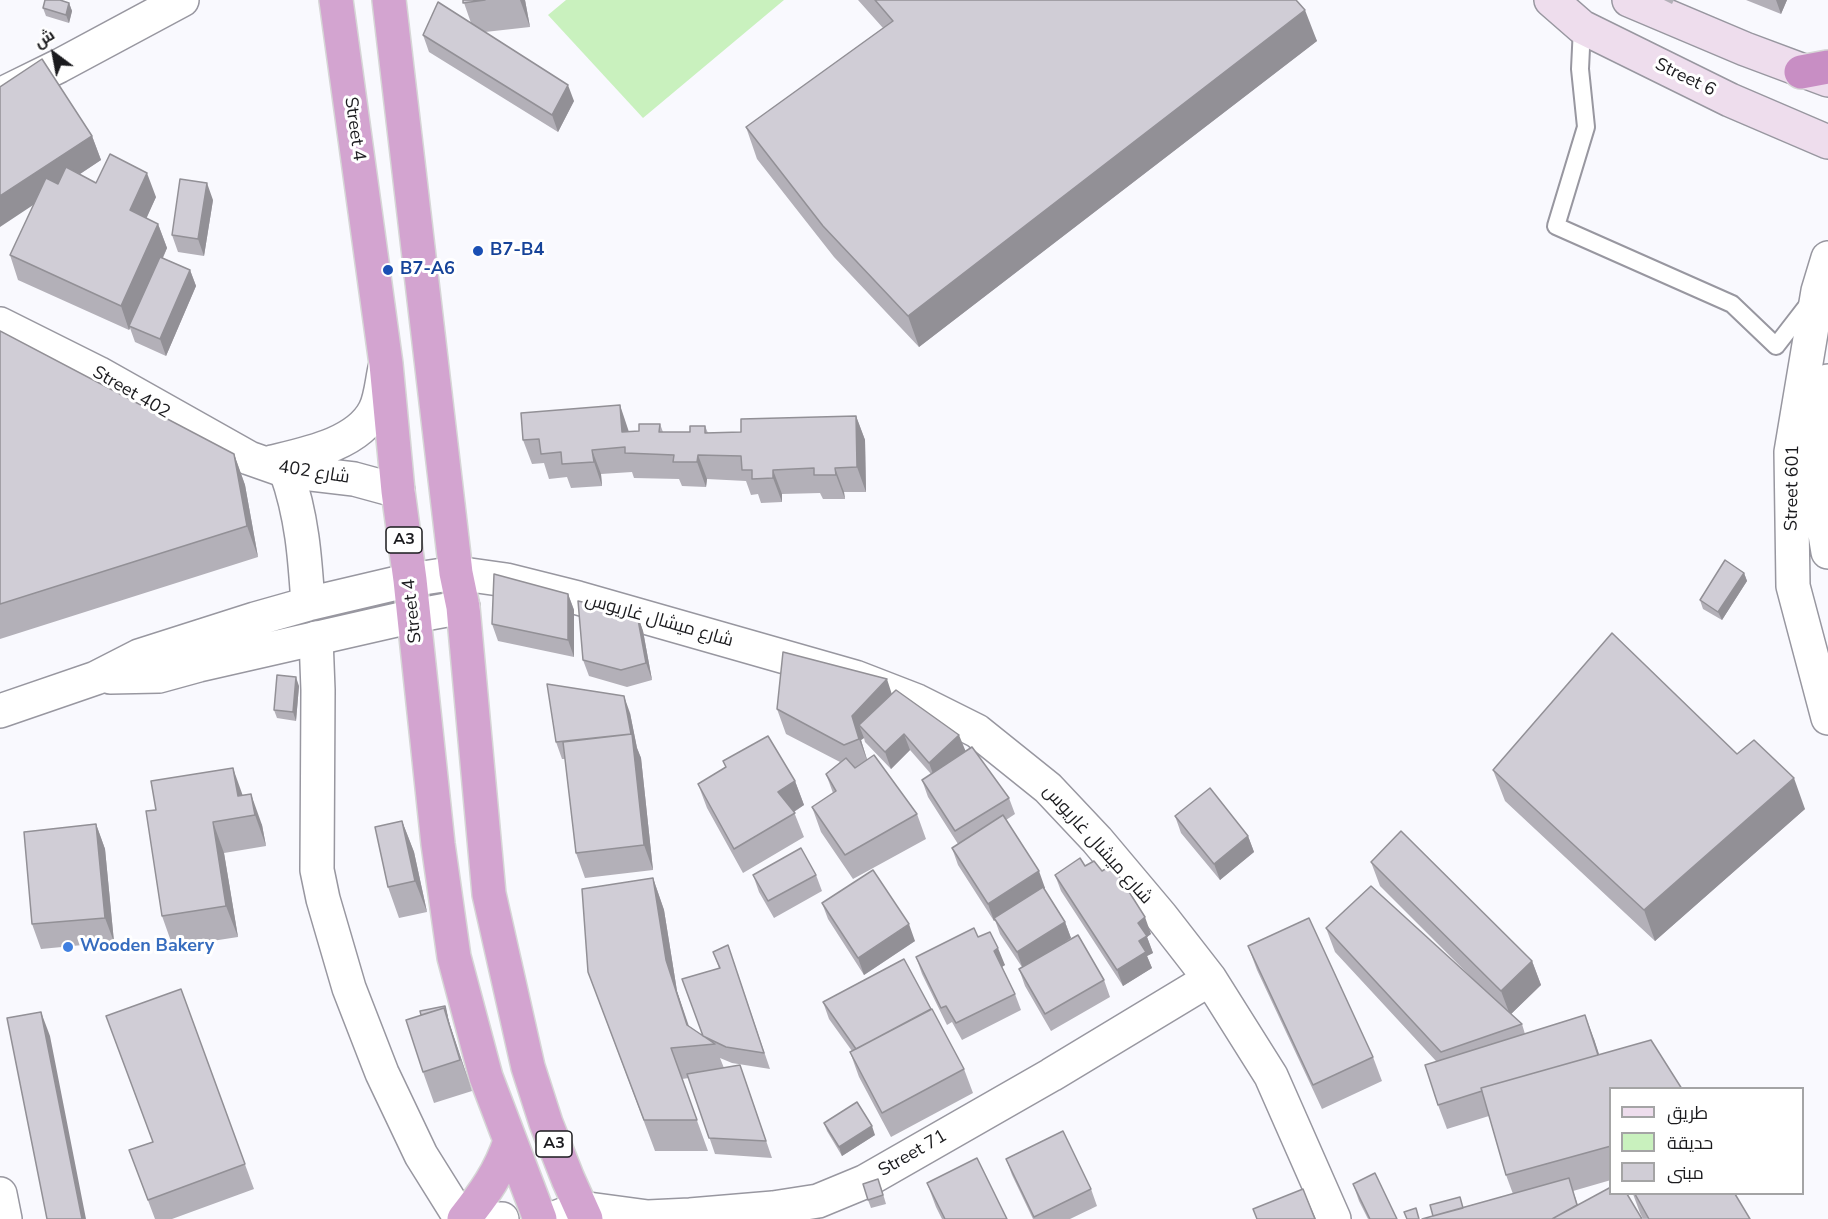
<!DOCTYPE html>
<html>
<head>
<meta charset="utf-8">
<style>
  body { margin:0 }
  #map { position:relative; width:1828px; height:1219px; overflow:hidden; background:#f9f9fe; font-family:"Nunito Sans",Cairo,sans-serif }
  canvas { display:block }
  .legend { position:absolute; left:1609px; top:1087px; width:195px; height:108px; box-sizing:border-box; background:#fff; border:2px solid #a4a4a5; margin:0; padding:8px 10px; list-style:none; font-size:18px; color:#1b1b1e }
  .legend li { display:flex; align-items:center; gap:12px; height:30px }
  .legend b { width:30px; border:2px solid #a4a4a5 }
  .north { position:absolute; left:24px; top:24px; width:60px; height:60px; -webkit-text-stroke:4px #fff; paint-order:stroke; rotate:328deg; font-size:16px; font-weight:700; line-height:24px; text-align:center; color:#1b1b1e }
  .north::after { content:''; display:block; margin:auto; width:21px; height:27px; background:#1b1b1e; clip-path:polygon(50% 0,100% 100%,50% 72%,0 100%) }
</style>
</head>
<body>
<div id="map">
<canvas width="1828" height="1219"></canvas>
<ul class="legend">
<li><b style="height:8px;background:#eedded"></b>طريق</li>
<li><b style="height:16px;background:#c9f1be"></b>حديقة</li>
<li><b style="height:16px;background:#d0cdd6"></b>مبنى</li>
</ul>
<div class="north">ش</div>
</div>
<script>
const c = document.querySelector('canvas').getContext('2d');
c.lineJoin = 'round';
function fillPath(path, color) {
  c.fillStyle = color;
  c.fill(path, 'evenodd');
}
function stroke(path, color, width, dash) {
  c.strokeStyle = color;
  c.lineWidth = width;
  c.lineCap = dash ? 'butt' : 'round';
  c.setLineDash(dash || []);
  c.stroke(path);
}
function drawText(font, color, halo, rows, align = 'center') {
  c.font = font + ' "Nunito Sans",Cairo,sans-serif';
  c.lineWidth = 6;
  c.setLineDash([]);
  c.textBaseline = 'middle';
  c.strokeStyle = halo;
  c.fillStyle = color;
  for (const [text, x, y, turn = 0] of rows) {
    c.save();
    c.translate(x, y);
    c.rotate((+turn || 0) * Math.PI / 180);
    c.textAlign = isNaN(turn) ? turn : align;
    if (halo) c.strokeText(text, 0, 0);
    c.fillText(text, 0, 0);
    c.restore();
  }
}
fillPath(new Path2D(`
  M566,0h218l-141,118 -95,-103z`), '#c9f1be');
const service = new Path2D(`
  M1582,27l-2,42 6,58 -30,99 176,78 44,42 34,-44`);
const minor = new Path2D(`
  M0,95l59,-29 123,-66
  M1828,258l-10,33 -27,161 2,134 35,132
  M0,324l98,49 151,85 37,13 68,8 44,12
  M1828,381l-7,53 4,100 3,18
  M272,462c34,-8 86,-18 103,-52 6,-12 7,-29 10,-42
  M456,573l50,7 72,18 277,79 62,24 60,30 71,57 49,52 64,76 49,63 61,97 63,143
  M316,638l2,52 -1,180 6,29 26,89 33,85 39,82 40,64
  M0,1194l5,25
  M492,1219h10
  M552,1219l29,-11 67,9 42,-2 83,-7 45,-7 46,-19 187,-107 159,-96`);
const tertiary = new Path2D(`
  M286,471c16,44 19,87 22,133
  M110,677l49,-1 40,-11 215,-49 49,-9
  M0,711l96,-33 43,-22 116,-37 53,-15 102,-24 46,-7`);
const secondary = new Path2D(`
  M1551,0l31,27 148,73 98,42
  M1629,0l116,49 83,31`);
const trunk = new Path2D(`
  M336,0l50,364 12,127 12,89 28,264 16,113 32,120 54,142
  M389,0l67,573 7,34 26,287 39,173 18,56 22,56 18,40
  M464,1219c20,-25 36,-47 46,-78`);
const motorway = new Path2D(`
  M1801,72l27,-5`);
stroke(service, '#9897a0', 20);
stroke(minor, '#9897a0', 36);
stroke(tertiary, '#9897a0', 36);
stroke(secondary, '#9897a0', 36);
stroke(trunk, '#d6d6d6', 36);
stroke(motorway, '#d6d6d6', 36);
stroke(service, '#fff', 16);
stroke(minor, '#fff', 33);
stroke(tertiary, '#fff', 33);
stroke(secondary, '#eedded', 33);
stroke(trunk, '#d3a4d0', 33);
stroke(motorway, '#c88ec4', 33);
fillPath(new Path2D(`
  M463,0h62l5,27 -45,5 89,69 -16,31 -129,-80 -6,-17 48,-12z
  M858,0h438l21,41 -398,306 -85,-90 -77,-98 -11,-32 137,-99z
  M1664,0h10l-2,4z
  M1746,0h41l-6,14z
  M69,3l3,8 -3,12 -23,-7 -3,-8z
  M92,136l9,24 -21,14 16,9 60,14 -10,21 12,6 9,24 -4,10 27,12 6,16 -30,70 -31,-14 -5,-14 -1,2 -111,-50 -8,-25z
  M213,200l-9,56 -26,-4 -6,-17z
  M0,331l234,123 11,31 13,72 -258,82z
  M856,416l9,24 1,52h-22l1,7h-22l-3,-6 -38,1v8l-21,1 -3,-9 -7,1 -5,-14 -39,-2 -1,8 -24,-1 -3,-7 -45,-1 -2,-6 -31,2 1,12 -31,2 -4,-11 -18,2 -5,-16 -12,1 -9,-24 105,-11 1,3 10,-1 21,-7 3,8h27l15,-6 3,7 33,-1z
  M1744,573l3,8 -25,39 -19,-11 -3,-9z
  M568,594l6,16v47l-76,-16 -6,-17z
  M637,614l6,17 9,49 -25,7 -38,-11 -6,-16z
  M299,686l-3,35 -19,-3 -3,-8z
  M892,694l74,58 43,46 6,16 -9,6 39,68 -1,1 21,33 6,16 -10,7 43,35 6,17 -59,34 -26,-45 -6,-17 3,-2 -22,-33 -5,-14 -1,1 -36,-56 -6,-17 6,-4 -30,-47 -6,-17 9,-6 -21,-24 -19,19 -26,-27 -1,-4 -3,2 6,19 50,55 9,25 -73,40 -32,-47 -9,-25 21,-14 -7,-19 14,-12 -54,-28 -9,-25z
  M630,713l7,35 4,10 12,112 -68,8 -9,-25 -11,-94h-3l-6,-17z
  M1737,754l68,55 -150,132 -150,-140 -12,-31z
  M723,761l72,20 9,24 -10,7 10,25 -61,36 -36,-65 -9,-24 28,-17z
  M243,795l19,30 4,21 -42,7 14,84 -65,10 -11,-31 -16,-105z
  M1175,816l73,20 6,16 -34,28 -39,-47z
  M402,821l12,31 13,60 -28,6 -11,-31z
  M96,824l9,25 9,93 -73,7 -9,-25z
  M1371,862l161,99 9,24 -30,29 11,10 3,10 69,5 17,50v91l-38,11 5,14 64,14 -178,-12 49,-13 -7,-19 -17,-59 -42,13 -9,-24 -2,-44 -101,-109 -9,-24 158,62 -104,-104z
  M1085,866l17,5 49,63 -4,3 6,16 -6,3 5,12 -29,18 -62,-95 -6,-16z
  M753,875h63l6,16 -48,27 -15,-26z
  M653,878l11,32 13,81 12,35 14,10 16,-68 -6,-16 15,-7 42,124 -38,-6 -12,-5 4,10 22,14 26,76 -57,-4 -26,-76 -7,1 26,72h-53l-67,-179z
  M822,903l93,38 -51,34 -36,-56z
  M978,937l27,28 -3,2 13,27 6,16 -59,30 -10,-18 -5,3 -25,-51 -6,-17z
  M1248,946l125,111 9,24 -60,28 -65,-139z
  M181,989l73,200 -82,30h-17l-26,-69 24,-8z
  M823,1002l141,67 9,24 -82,44 -32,-60 -9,-25 2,-1 -23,-32z
  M445,1006l5,19 22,66 -38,12 -11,-31 -2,-57z
  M824,1123l51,12 -33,21 -15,-25z
  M1006,1159l85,30 6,17 -27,13h-37l-21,-44z
  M927,1183l80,36h-65l-6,-12z
  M1353,1184l44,35h-29l-9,-18z
  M881,1187l5,17 -15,4 -3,-8z
  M1633,1194h102l15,25h-107l-3,-6z`), '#b3b0b8');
fillPath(new Path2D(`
  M520,0h5l5,27z
  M1776,0h11l-6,14z
  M69,3l3,8 -3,12 -3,-8z
  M1305,10l12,31 -398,306 -11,-31z
  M568,85l6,16 -16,31 -6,-17z
  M92,136l9,24 -101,67v-31z
  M147,173l9,24 -17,38 -9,-25z
  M207,183l6,17 -9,56 -6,-17z
  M158,224l9,24 -36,79 -2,-1 1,2 -1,2 -8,-24z
  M190,270l6,16 -30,70 -6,-17z
  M620,405l8,24 3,24 -9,-21z
  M856,416l9,24 1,52 -9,-25z
  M592,450l9,24 1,12 -8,-24z
  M234,454l11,31 13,72 -11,-31z
  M698,455l9,24 -1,8 -9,-25z
  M835,468l9,24 1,7 -9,-24z
  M773,470l9,24v8l-9,-24z
  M1744,573l3,8 -25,39 -4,-8z
  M568,594l6,16v47l-6,-17z
  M637,614l6,17 9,49 -6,-17z
  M296,677l3,9 -3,35 -3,-9z
  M887,679l8,25 -36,21 5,13 -3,2 7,23 -9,-24 -7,-23z
  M624,696l6,17 7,35 4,10 12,112 -9,-25z
  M904,734l6,16 -19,19 -6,-17z
  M959,735l7,17 -31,27 -6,-16z
  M233,768l11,31 -6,-3z
  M1794,778l11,31 -150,132 -11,-31z
  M795,781l9,24 -17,11 -9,-24z
  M251,794l11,31 4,21 -11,-31z
  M402,821l12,31 13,60 -12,-31z
  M213,822l11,31 14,84 -12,-31z
  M96,824l9,25 9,93 -9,-24z
  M1248,836l6,16 -34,28 -6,-16z
  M1039,871l6,17 -49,32 -2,-2 1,2 -1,1 -6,-17z
  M653,878l11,32 13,81 18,55 -8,-21 -21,-65z
  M1145,917l6,17 -4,3 6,16 -6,3 5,12 -29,18 -6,-16 22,-29 -1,-18z
  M1065,922l6,16 -48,31 -6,-17z
  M909,924l6,17 -51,34 -6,-17z
  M998,948l7,17 -5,3 -6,-17z
  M1532,961l9,24 -31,30 -9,-24z
  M445,1006l5,19 22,66 -23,-65z
  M41,1012l9,24 36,183h-4z
  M1585,1015l9,24 13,41 -9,-25z
  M872,1126l3,9 -33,21 -3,-9z`), '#929096');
const building = new Path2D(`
  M45,0h15l9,3 -3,12 -23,-7z
  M463,0h22l-22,3z
  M875,0h421l9,10 -397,306 -85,-90 -77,-99 147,-106z
  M438,2l130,83 -16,30 -129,-80z
  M42,59l50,77 -92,60v-109z
  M110,154l37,19 -17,37 28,14 -37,82 -111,-51 36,-77 12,6 8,-17 30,16z
  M180,179l27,4 -9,56 -26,-4z
  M160,257l30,13 -30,69 -31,-13z
  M0,331l234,123 13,72 -247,78z
  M620,405l2,27 17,-1v-7h21l-1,8h31v-6h15v7l36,-1v-13l115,-3 1,51 -22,1 1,7h-22v-7l-41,2v8l-21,1v-9h-10l-1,-14 -43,-1 -1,7h-24l1,-7 -49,-2v-6l-33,3 2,12 -32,2 -1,-12 -20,2 -2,-15 -16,1 -2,-27z
  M1725,560l19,13 -26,39 -18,-12z
  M494,574l74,20v46l-76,-16z
  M578,601l59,13 9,49 -25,7 -38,-10z
  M1612,633l125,121 17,-14 40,38 -150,132 -151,-140z
  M783,652l104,27 -35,37 7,23 -15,6 -67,-36z
  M277,675l19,2 -3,35 -19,-2z
  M547,684l77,12 7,38 -75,8z
  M896,690l63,45 -30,28 -25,-29 -19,18 -26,-27z
  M632,734l12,111 -68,8 -13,-111z
  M768,736l27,45 -17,11 17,21 -61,36 -36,-65 28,-17 -3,-6z
  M972,747l37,51 -54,33 -33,-51z
  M874,755l43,59 -72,41 -33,-48 24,-16 -10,-17 20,-16 9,10z
  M233,768l5,28 13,-2 4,21 -42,7 13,84 -64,10 -16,-105 10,-1 -5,-29z
  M1210,788l38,48 -34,28 -39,-48z
  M1003,815l36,56 -51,33 -36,-56z
  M402,821l13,60 -27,6 -13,-60z
  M96,824l9,94 -73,6 -8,-92z
  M1401,831l131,130 -31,30 -130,-129z
  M801,848l15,27 -48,26 -15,-26z
  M1080,858l5,8 9,-5 8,10 10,-6 33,52 -7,6 9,13 -8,5 7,11 -29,18 -62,-95z
  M873,870l36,54 -51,34 -36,-55z
  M653,878l13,82 21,65 28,19 -44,4 26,72h-53l-56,-148 -6,-83z
  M1371,886l151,138 -81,28 -115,-124z
  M1043,887l22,35 -48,30 -23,-34z
  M1309,918l64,139 -60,28 -65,-139z
  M974,928l4,9 12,-5 8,16 -4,3 21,43 -59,29 -10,-17 -5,2 -25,-51z
  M1078,935l26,45 -59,34 -26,-45z
  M728,945l36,108 -38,-6 -23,-11 -21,-57 38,-11 -7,-16z
  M904,959l27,50 -75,40 -33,-47z
  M181,989l64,175 -97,36 -19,-50 24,-8 -47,-126z
  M445,1006l2,10 -3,-8 -23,7 -1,-4z
  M444,1008l16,52 -37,12 -17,-52z
  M932,1009l32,60 -82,44 -32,-61z
  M41,1012l41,207h-35l-40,-201z
  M1585,1015l13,40 -117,33 1,3 -44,14 -13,-40z
  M1651,1040l31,49h-71v57l-105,29 -25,-87z
  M740,1065l26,76 -57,-3 -22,-64z
  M857,1102l15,24 -33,21 -15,-24z
  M1063,1131l28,58 -57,28 -28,-58z
  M977,1158l30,61h-62l-18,-36z
  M1375,1173l22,46h-27l-17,-35z
  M1569,1178l8,27 -25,14h-130z
  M878,1179l5,16 -15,5 -5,-16z
  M1611,1187v7h16l15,25h-90z
  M1303,1189l12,30h-58l-4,-10z
  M1635,1194h100l15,25h-101z
  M1460,1197l3,11 -30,8 -3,-11z
  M1416,1208l3,11h-12l-3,-7z`);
fillPath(building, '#d0cdd6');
stroke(building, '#929096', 1.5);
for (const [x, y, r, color] of [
  [478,251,6,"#1a4fb4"],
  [388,270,6,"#1a4fb4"],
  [68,947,6,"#3f7fe0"]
]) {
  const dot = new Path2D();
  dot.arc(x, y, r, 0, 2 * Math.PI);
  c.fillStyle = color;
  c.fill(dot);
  stroke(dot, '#fff', 2);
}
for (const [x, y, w] of [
  [404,540,36],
  [554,1144,36]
]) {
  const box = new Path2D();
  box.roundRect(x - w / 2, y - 13, w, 26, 4.5);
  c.fillStyle = '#fff';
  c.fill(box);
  stroke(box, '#1b1b1e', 1.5);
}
drawText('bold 16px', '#1b1b1e', null, [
  ["A3",404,540],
  ["A3",554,1144]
]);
drawText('18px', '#1b1b1e', '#fff', [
  ["Street 6",1685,78,26],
  ["Street 4",354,129,82],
  ["Street 402",131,393,30],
  ["شارع 402",314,473,9],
  ["Street 601",1793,488,-89],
  ["Street 4",413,611,-96],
  ["شارع ميشال غاريوس",659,621,16],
  ["شارع ميشال غاريوس",1097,845,48],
  ["Street 71",913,1154,-30]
]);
drawText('bold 18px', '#164399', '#fff', [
  ["B7-B4",490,251],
  ["B7-A6",400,270]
], 'left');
drawText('bold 18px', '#366cbe', '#fff', [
  ["Wooden Bakery",80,947]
], 'left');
</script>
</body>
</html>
